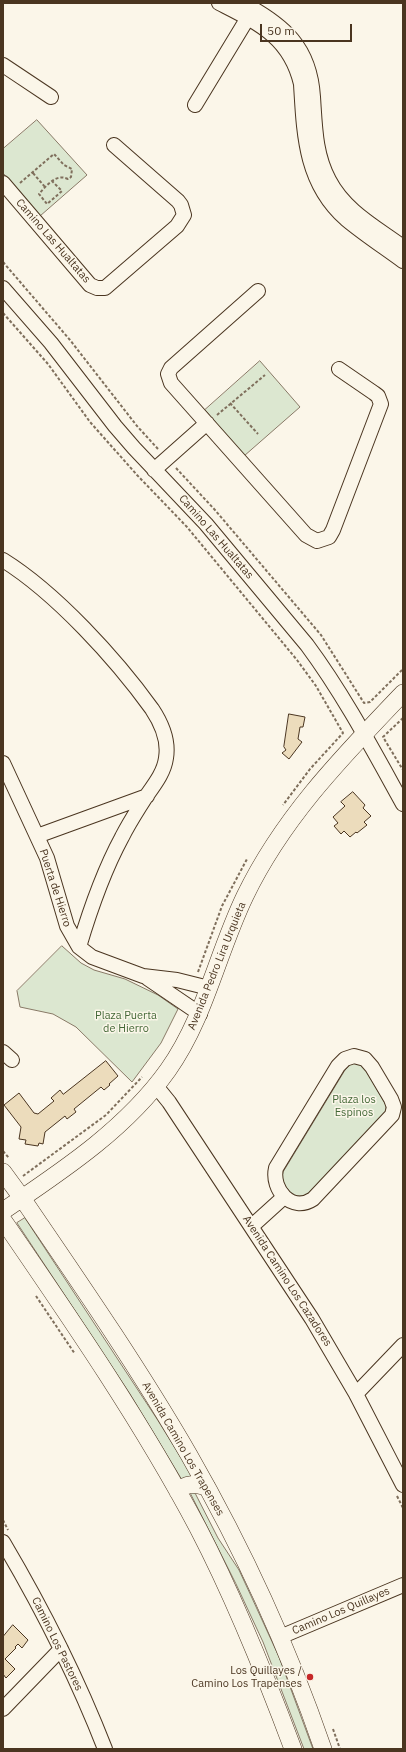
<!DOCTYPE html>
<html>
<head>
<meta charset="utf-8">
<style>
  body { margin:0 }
  #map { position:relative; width:406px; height:1752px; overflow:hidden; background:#fbf6e9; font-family:"IBM Plex Sans",sans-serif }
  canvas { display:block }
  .frame { position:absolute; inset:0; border:4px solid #4a3520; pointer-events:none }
  .scale { position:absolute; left:260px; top:24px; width:92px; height:18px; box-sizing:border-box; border:2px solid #4a3520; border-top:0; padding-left:5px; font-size:12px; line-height:14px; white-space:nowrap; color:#4a3520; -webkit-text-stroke:3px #fbf6e9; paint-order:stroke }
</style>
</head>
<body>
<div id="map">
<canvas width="406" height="1752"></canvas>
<div class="frame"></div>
<div class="scale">50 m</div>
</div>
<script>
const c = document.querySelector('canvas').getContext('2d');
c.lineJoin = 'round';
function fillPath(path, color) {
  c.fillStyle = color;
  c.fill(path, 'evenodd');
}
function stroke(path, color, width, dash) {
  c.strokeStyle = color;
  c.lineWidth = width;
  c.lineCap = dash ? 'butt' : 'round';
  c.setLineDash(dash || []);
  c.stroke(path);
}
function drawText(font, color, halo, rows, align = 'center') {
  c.font = font + ' "IBM Plex Sans",sans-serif';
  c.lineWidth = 3;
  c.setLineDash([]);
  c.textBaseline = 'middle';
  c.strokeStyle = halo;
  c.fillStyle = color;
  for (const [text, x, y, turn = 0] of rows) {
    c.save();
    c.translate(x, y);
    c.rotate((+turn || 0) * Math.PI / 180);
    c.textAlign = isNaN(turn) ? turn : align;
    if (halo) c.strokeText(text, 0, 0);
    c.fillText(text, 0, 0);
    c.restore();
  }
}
const green = new Path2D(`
  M37,120l50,55 -47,41 -37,-43v-24z
  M260,361l40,46 -56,49 -39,-46z
  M62,946l19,17 13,7 31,9 33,16 20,14 -17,34 -29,39 -56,-55 -23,-13 -33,-7 -3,-16z
  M352,1063h7l5,4 22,38v6l-5,7 -75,78h-13c-6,-8 -13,-14 -10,-24l62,-102z
  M25,1218l132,201 36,58 -11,3 -52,-86 -113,-171z
  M189,1490l5,1 24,47 21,32 13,28 27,59 34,92h-9l-41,-107 -27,-58z`);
fillPath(green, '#dce7d0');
stroke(green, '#887966', 1);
const building = new Path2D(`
  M289,714l16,3 -2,10h-3l-2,12 4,3 -13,17 -7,-6 4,-3 -2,-3z
  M353,792l12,13 -2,3 8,8 -7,6 3,3 -10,8 -1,-1 -6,5 -6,-6 -3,3 -7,-8 4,-3 -5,-6 12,-11 -4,-4z
  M106,1061l12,15 -9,8 1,1 -6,5 -3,-3 -27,22 2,3 -9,7 -2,-3 -20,16 -2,12 -4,-1 -1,3 -13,-2 1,-4 -7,-1 2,-12 -17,-22 15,-12 15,20 4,1 16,-13 -3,-3 9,-8 3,4z
  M13,1625l15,15 -6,8 -4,-4 -3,3 1,1 -11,11 10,10 -9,9 -3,-4v-37z`);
fillPath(building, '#ecdcbc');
stroke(building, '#4a3520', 1);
const minor = new Path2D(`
  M219,3c39,20 71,34 82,81 3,50 4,99 45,135 18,15 38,28 57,42
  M243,3c41,22 67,44 70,94 2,29 2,57 16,83 16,31 47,47 74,67
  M3,65l48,32
  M195,105l57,-94
  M3,183l87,102 7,3h8l72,-62 7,-11 -3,-10 -3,-4 -64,-56
  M3,288l48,55 64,83 19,22 72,76 101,121c37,50 66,105 96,159
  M258,291l-87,77 -3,6 3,9 135,152 11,6 12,-4 4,-7 48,-126 -3,-8 -4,-3 -35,-24
  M154,470l53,-47
  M3,560c53,33 113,99 149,149 10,15 17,31 14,49 -2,15 -12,27 -21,40 -8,13 -16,25 -23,39 -19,35 -32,73 -43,110
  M3,763l44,95 20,68 12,21 13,10 51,19 34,4 32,8
  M37,836l110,-40
  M147,978l53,36
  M3,1052l9,8
  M354,1056l11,3 7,8 19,32 3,8 -2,8 -79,84c-21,14 -42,-9 -37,-31l62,-102 7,-7z
  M156,1086l13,16 143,217 44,75 47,91
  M252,1226l32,-29
  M356,1394l47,-49
  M3,1542c39,66 74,135 102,207
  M280,1637l123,-52
  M3,1709l58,-60`);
const major = new Path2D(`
  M3,1172l19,26c58,85 116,169 167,257 54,94 99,192 134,294
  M3,1211c59,-40 123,-82 165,-141 37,-52 49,-116 77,-174 38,-79 98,-140 158,-203
  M3,1220c68,99 139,202 195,308 37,71 67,146 95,221
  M178,1492c8,-10 17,-8 29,-5`);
stroke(minor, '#4a3520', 16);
stroke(major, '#4a3520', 18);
stroke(new Path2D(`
  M33,173l12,14
  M20,183l34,-29 10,11 8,4 -1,8 -3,2c-12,-6 -22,7 -29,15l8,10 15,-13 -10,-10
  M3,262l67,78 67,86 21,23
  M3,313l45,51 42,58 47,53 50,52 110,133 19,26 27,47 -33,36 -27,36
  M230,403l28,31
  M217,415l48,-40
  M176,468l39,42 106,125 43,68 6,-1 33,-33
  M403,718l-20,19 20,33
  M198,972l24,-66 25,-47
  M3,1151l6,7
  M23,1176l83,-61 36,-38
  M36,1296l39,58
  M397,1496l6,12
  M3,1520l5,10
  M333,1729l7,20`), '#7f6f5c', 2, [3, 2]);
stroke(minor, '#fbf6e9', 14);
stroke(major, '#fbf6e9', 17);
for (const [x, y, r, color] of [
  [310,1677,4,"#c62828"]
]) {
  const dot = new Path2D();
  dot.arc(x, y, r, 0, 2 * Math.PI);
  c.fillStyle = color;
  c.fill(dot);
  stroke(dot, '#fbf6e9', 1.5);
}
drawText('11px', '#4a3520', '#fbf6e9', [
  ["Camino Las Hualtatas",53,241,49],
  ["Camino Las Hualtatas",216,537,49],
  ["Puerta de Hierro",55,888,72],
  ["Avenida Pedro Lira Urquieta",217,966,-68],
  ["Avenida Camino Los Cazadores",287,1281,57],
  ["Avenida Camino Los Trapenses",183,1449,60],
  ["Camino Los Quillayes",341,1611,-23],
  ["Camino Los Pastores",57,1644,64]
]);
drawText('11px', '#436837', '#fbf6e9', [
  ["Plaza Puerta",126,1016],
  ["de Hierro",126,1029],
  ["Plaza los",354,1100],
  ["Espinos",354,1113]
]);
drawText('11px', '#4a3520', '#fbf6e9', [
  ["Los Quillayes /",302,1671],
  ["Camino Los Trapenses",302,1684]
], 'right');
</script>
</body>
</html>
